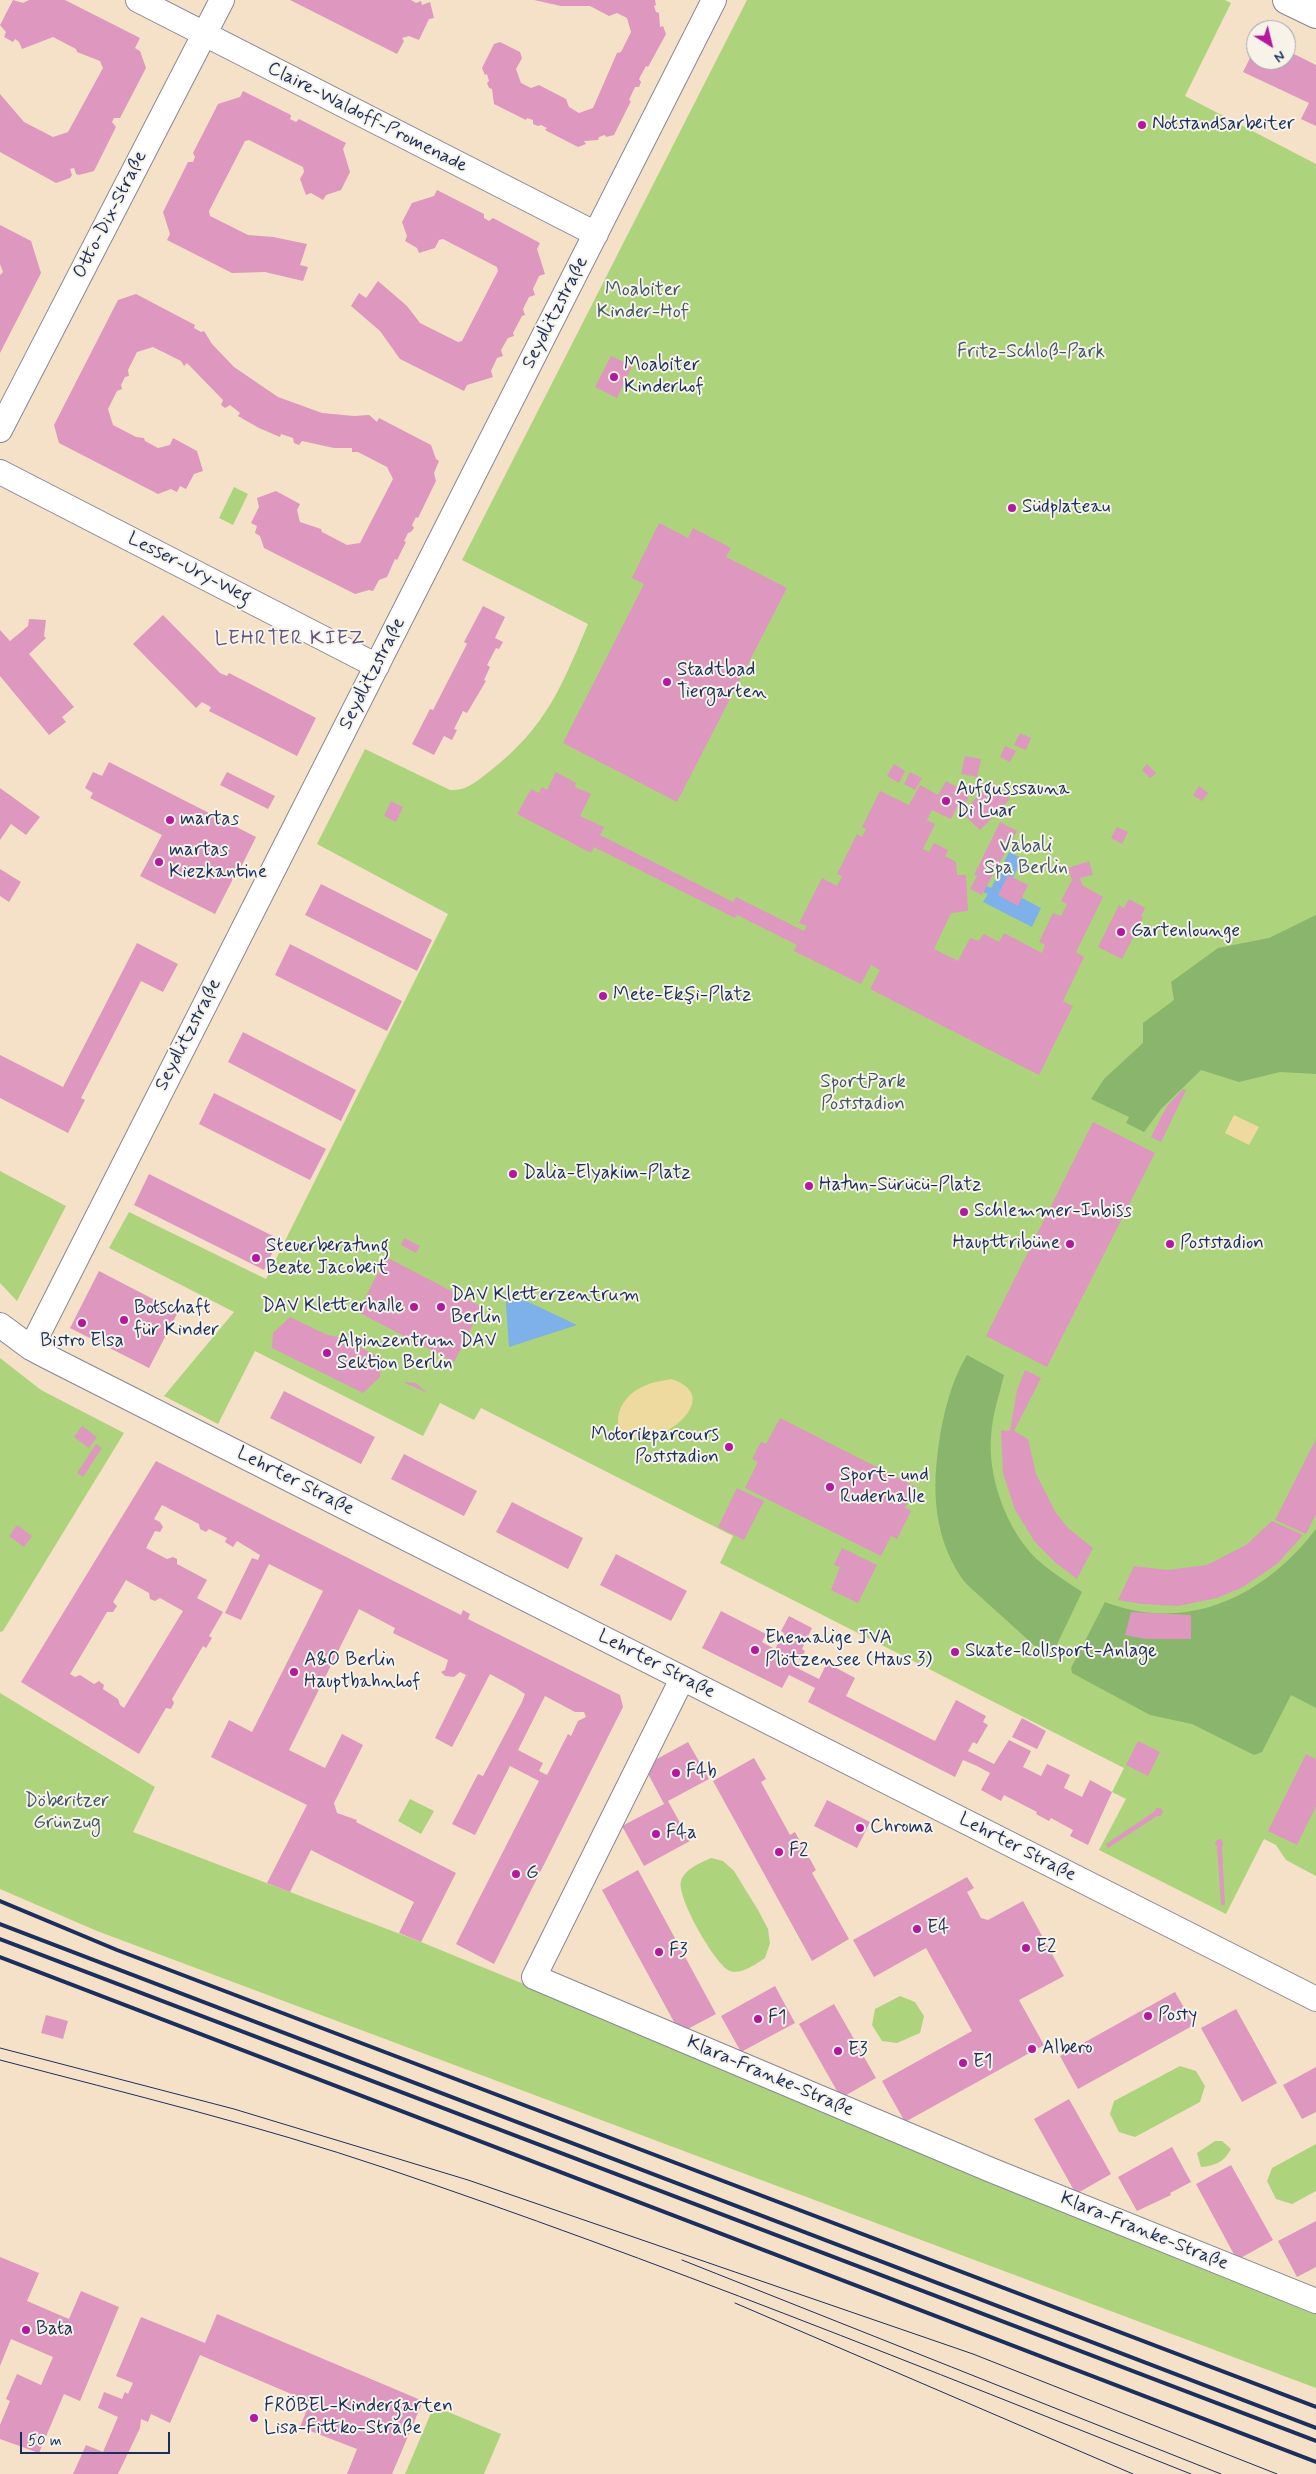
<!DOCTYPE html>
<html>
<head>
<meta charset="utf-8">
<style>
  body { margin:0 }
  #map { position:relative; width:1316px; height:2474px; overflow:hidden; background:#f5e1c8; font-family:Mynerve,sans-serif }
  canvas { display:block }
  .north { position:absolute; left:1246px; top:20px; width:50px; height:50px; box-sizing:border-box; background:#f7f3e8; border:1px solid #9fa5b1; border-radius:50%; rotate:144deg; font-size:14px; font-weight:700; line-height:20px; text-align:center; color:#1b2f5e }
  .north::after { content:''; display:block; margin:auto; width:18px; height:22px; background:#b5179e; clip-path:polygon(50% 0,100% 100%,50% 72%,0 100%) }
  .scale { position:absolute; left:20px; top:2432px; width:150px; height:22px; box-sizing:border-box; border:2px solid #1b2f5e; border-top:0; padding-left:6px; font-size:15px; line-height:18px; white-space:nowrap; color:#1b2f5e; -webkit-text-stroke:4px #f7f3e8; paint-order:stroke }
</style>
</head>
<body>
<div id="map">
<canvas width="1316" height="2474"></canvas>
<div class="north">N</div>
<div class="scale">50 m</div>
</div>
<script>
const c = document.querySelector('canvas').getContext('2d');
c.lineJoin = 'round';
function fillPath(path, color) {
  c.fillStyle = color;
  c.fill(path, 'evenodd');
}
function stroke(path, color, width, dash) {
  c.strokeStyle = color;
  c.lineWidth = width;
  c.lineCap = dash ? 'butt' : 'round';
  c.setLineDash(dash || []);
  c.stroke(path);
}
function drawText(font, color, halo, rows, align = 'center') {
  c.font = font + ' Mynerve,sans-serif';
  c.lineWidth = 4;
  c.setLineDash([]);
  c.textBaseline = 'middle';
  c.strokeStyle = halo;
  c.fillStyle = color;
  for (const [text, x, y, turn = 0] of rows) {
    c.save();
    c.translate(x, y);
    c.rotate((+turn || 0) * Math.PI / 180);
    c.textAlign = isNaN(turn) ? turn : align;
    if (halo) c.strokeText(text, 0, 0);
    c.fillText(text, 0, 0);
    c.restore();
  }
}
fillPath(new Path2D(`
  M747,0h478l6,3 -46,93 131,68v1712l-30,-16 -10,-15 -12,-6 -38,75 -127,-64 27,-51 -14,-7 12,-24 -404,-205 13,-27 -252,-128 -7,12 -34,-17 -17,33 -168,-85 -37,73 -54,-28 70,-84 -125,-64 20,-36 137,67 182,-365 -131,-70 48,-95 85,41c17,1 27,-9 40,-19 56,-44 71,-83 98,-147l-126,-64z
  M234,487l14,7 -15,31 -14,-7z
  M0,1171l66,35 -49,95 -17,-18z
  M0,1358l41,32 83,43 -121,198 -3,1z
  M0,1693l155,94 -22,45 288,110 895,366v80l-1219,-457 -97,-42z
  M410,1799l24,12 -13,23 -23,-13z
  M711,1858l12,3 11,10 24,39 10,19 2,14 -5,15c-9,6 -24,17 -35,13 -15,-6 -54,-75 -49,-90 4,-12 19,-18 30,-23z
  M900,1996l15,6 9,14 -4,17 -23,10 -15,-2 -10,-16 3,-16z
  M1180,2066l16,5 9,15 -5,16 -65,35 -16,-5 -9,-18 4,-13z
  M1215,2141h7l9,8c-7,13 -16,17 -30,18l-4,-14z
  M1316,2144v47l-24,13 -16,-5 -9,-18 5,-13z
  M434,2406l67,28 -17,40h-79z`), '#aed37d');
fillPath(new Path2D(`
  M1316,915v159l-36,-2 -41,10 -38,-12 -40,39 -17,23 -18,-9 3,-6 -38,-18 13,-20 39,-36v-20l31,-23 -3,-18 47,-34 51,-10z
  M967,1355l37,20c-4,17 -10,35 -12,52 -6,41 9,87 33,119 14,19 38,33 57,46l-31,65h-4c-21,-19 -41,-37 -62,-56 -8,-8 -18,-15 -24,-24 -30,-46 -29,-95 -20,-147 5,-26 12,-52 26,-75z
  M1316,1529v179l-25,-13 -29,57 -8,3 -62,-31 -42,-9 -78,-42 -1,-5 34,-66c82,32 160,-6 211,-73z`), '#8ab56c');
fillPath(new Path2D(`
  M1234,1115l25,12 -10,18 -24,-12z
  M671,1379c51,16 0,60 -31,60 -6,0 -14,-4 -19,-6 -9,-19 4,-39 23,-47 8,-4 18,-5 27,-7z`), '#eeda9e');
fillPath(new Path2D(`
  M1009,852l20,10 -4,8 -7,-3 -11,23 34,18 -9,19 -49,-25 5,-8 -5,-2 3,-6 5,2z
  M505,1291l72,34 -68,22z`), '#7eb0ea');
fillPath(new Path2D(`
  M13,0l10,3 6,-3h36l75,38 -5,10 5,3 6,17 -26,50h-6l-2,4 4,5 -22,44 -15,4 -3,-1 -2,-6 -4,1 2,6 -2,3 -14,5 -56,-31v-58l24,28 29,15 15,-5 35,-64 -3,-7 -23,-9 -1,-3 -23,-12 -31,12 -3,-7 -4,-3 -2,3 -9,-5 2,-5 -6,-7z
  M290,0h121l5,3 5,-2 1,4 8,-3 4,16 -5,1 -10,21 -10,-4 -7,2 2,3 -7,13z
  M534,0h121l1,5 -2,1 2,6 3,1 1,14 3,-1 3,8 -18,33 -2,-1 -7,13 2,3 -2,5h-4l-6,13 2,1 -17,34 -8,2 -1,-2 -6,2 -1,3 -14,1 2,3 -8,3 -33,-17 2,-2 -6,-3 -3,1 -5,-2v-4l-6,-2 -1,2 -32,-16 -2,-15 -3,-1 -2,-5 2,-2 -2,-7 -2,1 -3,-7 12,-24 6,-2 20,10 2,6 -6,11 5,14 10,5 8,-3 27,14 3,8 10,6 14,-5 24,-55 4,-1 10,-20 -4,-14 -10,-5 -8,3 -19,-10h-29z
  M1256,46v14h30v-10l30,15v61l-15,-7 8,-16 -66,-31z
  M243,91l48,24 -1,4 6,3 3,-3 47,24 -3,6 7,23 -9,18 -15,5 -3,5 -12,-7 -5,2 -6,-16 4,-7 -1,-5 -54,-27 -4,1 -36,70 1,5 38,19 25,2 34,7 -7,21 8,2 -5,14 -38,-9 -33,1 -65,-33 3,-6 -7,-22 25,-50h5l2,-5 -2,-4 25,-49 22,-7z
  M437,190l47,24v4l5,3 4,-3 47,25 -3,6 8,25 -6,2 -6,13 2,6 -6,2 -6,12 2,6 -3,1 -9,17 1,3 -6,2 -7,12 2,6 -6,2 -6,13 2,6 -26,8 -3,6 -64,-32 -20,-28 -29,-25 8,-13 7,5 12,-17 29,25 13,17 38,19 4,-1 36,-70 -1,-4 -54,-28 -4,1 -4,8 -16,5 -2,-5 -12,-7 2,-5 -5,-14 10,-19 22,-7z
  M0,225l31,16 10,32 -41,80v-78l3,-3 -3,-8z
  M136,294l59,31 -1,3 7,4 3,-1 8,13 22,23 44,30 44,16 32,3 15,-1 8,7 2,-4 52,27 5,14 3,2 -5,12 2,8 -18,37 -2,-1 -4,8 2,3 -3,4 -3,1 -4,8 2,1 -9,18 -2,-1 -8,18 -8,3 -6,11 -4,-1 -14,4 -91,-46 -4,-12 -5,-3 2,-7 -6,-3 8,-16 -2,-9 19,-7 24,13 -3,6 3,12 21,7 1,3 25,13 13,-2 33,-64 -6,-12 -29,-15h-6v-4h-18l-32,-7 -3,4 -5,-2 -1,-5 -12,-4 -1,3 -21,-9 -21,-12 2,-3 -10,-8 -5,3 -4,-3 2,-5 -36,-37 -3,3 -3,-5 -28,-14 -16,5 -9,18 1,6 -4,1 -4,8 1,4 -5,2 -9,18 5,16 23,12 8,1 1,3 13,7 12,-3 3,-7 24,13 6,20 -9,3 -8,15 -6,-3 -3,6 -6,-3 -13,5 -99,-51 -5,-18 64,-125z
  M611,356l21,10 -15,32 -22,-11z
  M659,523l29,15 5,-10 38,20 -5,9 61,31 -110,214 -114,-59 81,-159 -12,-6z
  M483,606l22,11 -10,21 8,4 -4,7 -3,-1 -9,17 3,2 -6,13 2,1 -19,32 -4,-2 -9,18 3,1 -5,10 -8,-4 -10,19 -22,-11 18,-35 3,1 34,-66 -3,-2z
  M163,615l57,58 7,3 2,-3 87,45 -19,38 -88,-45 2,-4 -9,-5 -6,6 -63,-64z
  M29,619l17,1 -2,16 2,2 -17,16 45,53 -12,10 4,5 -17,13 -49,-59v-46l10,11 18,-15z
  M1020,733l11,5 -5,12 -12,-5z
  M1005,746l11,5 -6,11 -10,-5z
  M965,756l16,3 -4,18 -16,-3z
  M109,762l147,75 -18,36 -5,-2 -1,3 3,1 -20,39 -75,-38 22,-41 -72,-37 3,-5 -8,-5 8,-16 9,4z
  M894,764l11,7 -6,12 -12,-7z
  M1147,764l9,9 -6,5 -8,-8z
  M227,772l48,24 -7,13 -48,-24z
  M556,772l20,11 -1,4 16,7 -11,22 24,11 -4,8 133,67 3,-5 68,34 3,-5 -8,-3 23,-45 15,8 5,-10 -5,-2 20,-40 5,3 4,-8 -4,-2 18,-36 29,14 11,-20 18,10 8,-14 11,6 2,-3 13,6 -8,16 -5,-3 -8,16 -19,-9 -5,10 8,4 -12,25 6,3 5,-9 14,7 -3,6 11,6 1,13h9l2,36 -17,2 -17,36 24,12 12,-23 8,3 6,-7 15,8 5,-9 38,20 3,-8 -6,-3 14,-29 8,3 6,-12 -6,-3 11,-21 -4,-12 21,-7 4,14 -13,3 2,7 21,12 -27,55 8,5 -21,44 10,5 -34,69 -169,-86 10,-19 -9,-5 -10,19 -67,-33 3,-6 -60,-30 -2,3 -141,-71 -3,6 -74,-39 14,-25 8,4 3,-6 5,3z
  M910,772l12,6 -7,12 -11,-6z
  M992,781l18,18 -30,31 -18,-17z
  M1199,786l9,7 -6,8 -9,-6z
  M0,788l40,29 -14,18 -15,-11 -11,16z
  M391,801l12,6 -7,15 -12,-6z
  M1000,822l17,9 -35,64 -12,-6 7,-13 -3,-1z
  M1117,827l11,5 -6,12 -11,-6z
  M0,869l21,13 -12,20 -9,-6z
  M1008,875l20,10 -10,21 -20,-11z
  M321,884l111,56 -15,31 -112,-56z
  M1129,899l16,9 -4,8 2,2 -21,41 -24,-12 21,-42 5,3z
  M137,943l41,21 -15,28 -22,-11 -60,117 4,2 -17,33 -68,-35v-43l63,32z
  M290,944l112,57 -15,30 -112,-56z
  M243,1032l113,58 -15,31 -113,-59z
  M1183,1089l3,1 -25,52 -10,-5 16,-31z
  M214,1093l112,56 -16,31 -111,-56z
  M1093,1122l62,31 -108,214 -61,-31z
  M149,1174l130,65 -15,31 -130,-65z
  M404,1238l16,8 -4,7 -15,-8z
  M386,1257l96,50 -28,55 -96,-50z
  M99,1271l79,41 -29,56 -79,-40z
  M290,1317l35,17 20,5 36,19 -1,19 -17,16 -91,-45 1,-15z
  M1025,1370l16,8 -27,53 14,8 8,35 20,39 12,15 25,20 -16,31 -21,-16 -21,-21 -20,-32 -12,-37 -2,-43 9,1 7,-41z
  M403,1382l13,1 9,8v1z
  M284,1391l91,46 -14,27 -91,-46z
  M780,1418l136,69 -11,21 6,3 -14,28 -6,-3 -10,20 -136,-68 13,-26 -6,-3 9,-17 5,2z
  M82,1426l15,11 -8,11 -15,-11z
  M1316,1439v75l-10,20 -31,-14z
  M96,1444l6,4 -19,29 -6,-4z
  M404,1454l73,37 -13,25 -73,-37z
  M156,1461l305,154 2,-5 7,4 -2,5 152,76 3,12 -129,257 -38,-20 83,-163 -29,-15 -35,69 -23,-11 26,-50 5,2 39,-74 3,-8 -9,-6 -26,-14 -38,73 -17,-9 31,-63 -6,-3 -6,5 -9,-1 -4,-4 4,-2 3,-10 -55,-27 2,-5 -36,-19 -70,141 36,18 17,-34 21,11 -29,58 3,10 20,7 -1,2 100,51 -35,69 -22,-9 15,-31 -103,-52 -21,42 -23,-9 40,-78 -96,-48 18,-37 23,12 71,-141 -54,-27 -28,56 -16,-7 27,-55 6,2 2,-5 -23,-14 -4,6 -8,-5 2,-4 -18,-9 -3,3 -6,-3 -1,-5 -37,-19 -8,14 6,3 3,5 -3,5 -5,-1 -9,17 21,11 6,-2 4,2v5l30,16 -10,18 26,14 -14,24 3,2 -6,10 -3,-2 -31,53 2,4 -3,6 -5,-1 -27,46 -118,-72zM126,1580l23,13 1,6 5,2 5,-3 23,13 -59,97 -4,-3 -2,-6 -15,-10 1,-4 -5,-4 -5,3 -14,-9 -5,2 -5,-3 37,-62h6l4,-6 -4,-4zM545,1696l30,16h9l2,5 -8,4 -7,15 -3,-2 -21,41 -8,-4 4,-8 -25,-13z
  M737,1488l27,13 -20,39 -26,-13z
  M512,1502l71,36 -15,31 -72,-37z
  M1272,1521l31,14 -26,29 -34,23 -26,11 -39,8 -36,-2 -24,-4 16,-34 33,4 40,-5 39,-20z
  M17,1525l15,11 -8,11 -15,-11z
  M842,1548l35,17 -19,38 -27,-13 9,-23 -6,-2z
  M616,1554l71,37 -16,30 -71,-36z
  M721,1611l45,23 -4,8 13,7 9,-16 -3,-2 8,-15 23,12 -10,21 3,2 -5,9 -3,-2 -4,8 26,13 8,-16 28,15 -9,18 89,45 21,-41 30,16 -3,6 5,3 -11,19 -4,-2 -5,9 26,13 15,-24 22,11 -8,16 18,9 6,-12 23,11 -6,13 18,9 8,-17 22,12 -24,53 -18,-9 3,-6 -22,-12 -2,3 -13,-7 1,-2 -33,-17 -3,6 -20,-11 9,-17 -13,-7 -14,-6 -8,17 -147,-75 7,-14 -26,-13 -7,13 -80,-40z
  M1131,1612l60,3v24h-46l-20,-4z
  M1022,1718l24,13 -9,18 -25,-12z
  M1138,1741l22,11 -12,24 -22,-11z
  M688,1742l21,37 -41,22 22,40 -46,25 -22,-40 42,-22 -20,-38z
  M1306,1754l10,5v47l-19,39 -29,-14z
  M754,1758l12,21 -5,3 29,53 5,-3 21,38 -4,3 37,66 -37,22 -99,-180z
  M827,1800l43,22 -13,26 -43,-22z
  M1156,1808h4l3,3 -2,5h-4l-49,32 -2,-4 48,-32z
  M1221,1839l2,4 -1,4 3,58h-4l-4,-58 -2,-4 2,-3z
  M638,1870l78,144 -36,19 -78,-143z
  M967,1877l7,11 -7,4 14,26 7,2 35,-19 41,75 -45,24 25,45 -139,77 -23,-41 90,-50 -46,-83 -52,29 -21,-37z
  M775,1986l20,37 -54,29 -20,-36z
  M1175,1992l19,33 -116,64 -18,-33z
  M834,2004l42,74 -35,20 -42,-74z
  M1236,2009l41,74 -35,19 -41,-74z
  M46,2015l22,6 -5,18 -22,-6z
  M1316,2067v45l-14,7 -19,-34z
  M1069,2099l42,75 -35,20 -42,-75z
  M1172,2147l19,35 -21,11 1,2 -34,16 -19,-34z
  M1231,2165l42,75 -36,20 -41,-76z
  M1316,2221v46l-19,10 -19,-36z
  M0,2257l39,16 -12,28 42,18 12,-28 38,16 -39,94 -16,-7 -25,59 -39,-14v-14l10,-24 -4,-2 11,-25 24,11 12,-28 -42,-18 -11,27z
  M217,2314l206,87 -31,73h-45l10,-25 -57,-22 10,-25 -110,-47 -30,68 -19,-9 -3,8 -7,-3 -1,9 -22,46h-45l13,-29 17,7 15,-35 -20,-9 6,-16 18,7 3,-7 3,2 5,-11 -17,-7 25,-59 64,26z`), '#de97bf');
const street = new Path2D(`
  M138,0l458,234
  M0,430l222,-430
  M0,472l377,194
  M0,1325l31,23 15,8 1270,643
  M31,1348l683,-1348
  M682,1679l-148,298 457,193 325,131`);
const secondary = new Path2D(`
  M1287,0l29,14`);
stroke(street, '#888893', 26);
stroke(secondary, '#888893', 30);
stroke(street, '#fff', 24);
stroke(secondary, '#fff', 28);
stroke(new Path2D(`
  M0,2048l234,61 234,71 505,174 304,120
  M0,2060c129,34 258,65 385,108 272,92 539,200 806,306
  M682,2260l539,214
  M735,2303l398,171`), '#1b2f5e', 1);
stroke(new Path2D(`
  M0,1901l117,49 1199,457
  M0,1924l1316,504
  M0,1939l1316,502
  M0,1957l1316,505`), '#1b2f5e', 4);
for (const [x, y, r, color] of [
  [1142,125,5,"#b5179e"],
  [614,377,5,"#b5179e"],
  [1012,508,5,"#b5179e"],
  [667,682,5,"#b5179e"],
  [946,801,5,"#b5179e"],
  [170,820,5,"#b5179e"],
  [159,862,5,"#b5179e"],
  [1121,932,5,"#b5179e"],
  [603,996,5,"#b5179e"],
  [513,1174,5,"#b5179e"],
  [809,1186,5,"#b5179e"],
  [964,1212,5,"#b5179e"],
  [1070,1244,5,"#b5179e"],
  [1170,1244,5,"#b5179e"],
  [256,1258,5,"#b5179e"],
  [414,1307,5,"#b5179e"],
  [441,1307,5,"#b5179e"],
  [124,1320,5,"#b5179e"],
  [82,1323,5,"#b5179e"],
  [327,1353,5,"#b5179e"],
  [729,1447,5,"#b5179e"],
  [830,1487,5,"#b5179e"],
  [755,1650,5,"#b5179e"],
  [955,1652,5,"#b5179e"],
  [294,1672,5,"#b5179e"],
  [676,1773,5,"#b5179e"],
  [860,1828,5,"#b5179e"],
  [656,1834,5,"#b5179e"],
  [779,1852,5,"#b5179e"],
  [516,1874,5,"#b5179e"],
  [917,1929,5,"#b5179e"],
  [1026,1948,5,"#b5179e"],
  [659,1952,5,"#b5179e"],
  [1148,2016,5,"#b5179e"],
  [758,2019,5,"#b5179e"],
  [1032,2049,5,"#b5179e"],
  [838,2051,5,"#b5179e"],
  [963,2063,5,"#b5179e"],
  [26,2330,5,"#b5179e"],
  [254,2418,5,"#b5179e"]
]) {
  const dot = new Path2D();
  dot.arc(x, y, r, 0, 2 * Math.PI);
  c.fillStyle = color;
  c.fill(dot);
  stroke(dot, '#f7f3e8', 2);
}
drawText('19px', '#1b2f5e', '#f7f3e8', [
  ["Claire-Waldoff-Promenade",367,118,27],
  ["Otto-Dix-Straße",111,215,-63],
  ["Seydlitzstraße",556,313,-63],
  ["Lesser-Ury-Weg",189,569,27],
  ["Seydlitzstraße",373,674,-63],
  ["Seydlitzstraße",189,1035,-63],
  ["Lehrter Straße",295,1482,27],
  ["Lehrter Straße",656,1665,27],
  ["Lehrter Straße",1017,1848,27],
  ["Klara-Franke-Straße",770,2077,23],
  ["Klara-Franke-Straße",1144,2232,22]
]);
drawText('19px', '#1b2f5e', '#f7f3e8', [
  ["Notstandsarbeiter",1152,125],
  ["Moabiter",624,366],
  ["Kinderhof",624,388],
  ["Südplateau",1022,508],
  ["Stadtbad",677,671],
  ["Tiergarten",677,693],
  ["Aufgusssauna",956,790],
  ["Di Luar",956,812],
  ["martas",180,820],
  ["martas",169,851],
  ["Kiezkantine",169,873],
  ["Gartenlounge",1131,932],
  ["Mete-Ekşi-Platz",613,996],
  ["Dalia-Elyakim-Platz",523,1174],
  ["Hatun-Sürücü-Platz",819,1186],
  ["Schlemmer-Inbiss",974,1212],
  ["Haupttribüne",1060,1244,"right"],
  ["Poststadion",1180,1244],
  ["Steuerberatung",266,1247],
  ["Beate Jacobeit",266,1269],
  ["DAV Kletterzentrum",451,1296],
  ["Berlin",451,1318],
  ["DAV Kletterhalle",404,1307,"right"],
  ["Botschaft",134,1309],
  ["für Kinder",134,1331],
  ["Bistro Elsa",82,1342,"center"],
  ["Alpinzentrum DAV",337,1342],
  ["Sektion Berlin",337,1364],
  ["Motorikparcours",719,1436,"right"],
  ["Poststadion",719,1458,"right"],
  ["Sport- und",840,1476],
  ["Ruderhalle",840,1498],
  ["Ehemalige JVA",765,1639],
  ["Plötzensee (Haus 3)",765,1661],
  ["Skate-Rollsport-Anlage",965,1652],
  ["A&O Berlin",304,1661],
  ["Hauptbahnhof",304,1683],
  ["F4b",686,1773],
  ["Chroma",870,1828],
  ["F4a",666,1834],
  ["F2",789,1852],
  ["G",526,1874],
  ["E4",927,1929],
  ["E2",1036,1948],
  ["F3",669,1952],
  ["Posty",1158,2016],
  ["F1",768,2019],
  ["Albero",1042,2049],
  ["E3",848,2051],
  ["E1",973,2063],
  ["Bata",36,2330],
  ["FRÖBEL-Kindergarten",264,2407],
  ["Lisa-Fittko-Straße",264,2429]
], 'left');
drawText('19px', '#405866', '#f7f3e8', [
  ["Moabiter",643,291],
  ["Kinder-Hof",643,313],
  ["Fritz-Schloß-Park",1031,353],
  ["Vabali",1026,847],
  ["Spa Berlin",1026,869],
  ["SportPark",863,1083],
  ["Poststadion",863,1105],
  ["Döberitzer",67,1802],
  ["Grünzug",67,1824]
]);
c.letterSpacing = '1px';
drawText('20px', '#5f5380', '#f7f3e8', [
  ["LEHRTER KIEZ",290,640]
]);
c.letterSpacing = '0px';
</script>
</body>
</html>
